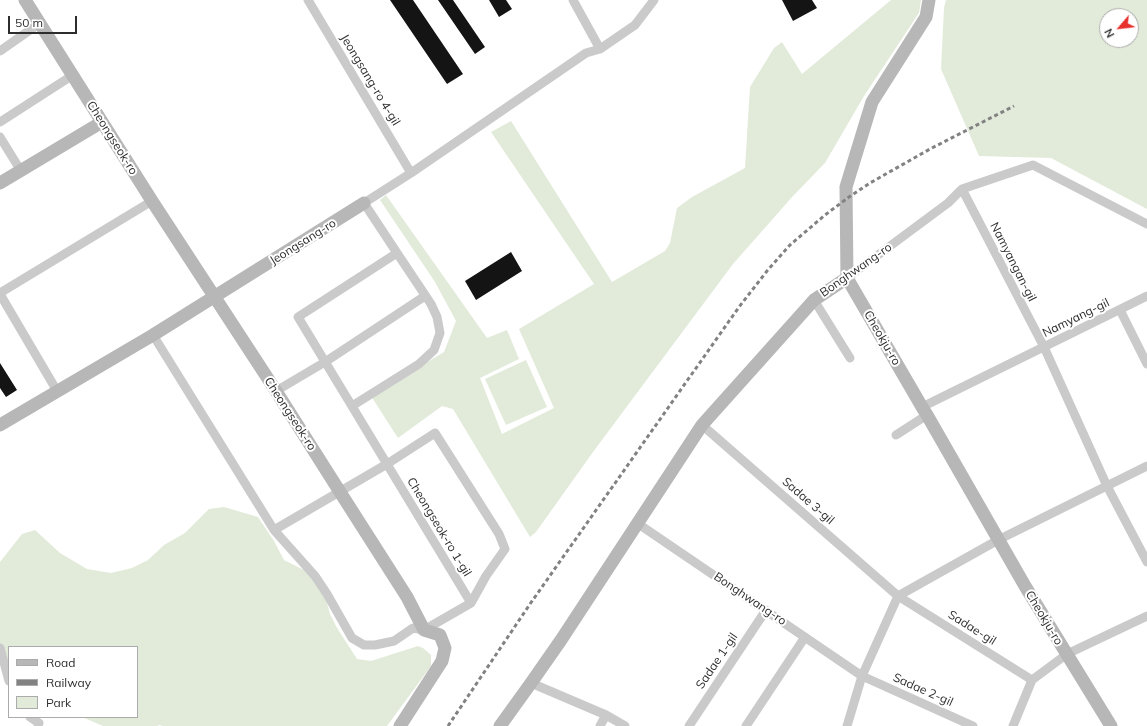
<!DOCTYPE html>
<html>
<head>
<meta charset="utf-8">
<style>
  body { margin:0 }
  #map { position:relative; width:1147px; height:726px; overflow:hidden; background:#fff; font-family:Mulish,sans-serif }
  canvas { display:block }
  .legend { position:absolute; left:8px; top:646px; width:130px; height:72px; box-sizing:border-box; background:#fff; border:1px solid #ababab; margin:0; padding:5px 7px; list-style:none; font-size:12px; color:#2d2d2d }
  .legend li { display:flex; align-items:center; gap:8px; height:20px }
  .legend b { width:20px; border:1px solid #ababab }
  .north { position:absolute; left:1099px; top:8px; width:40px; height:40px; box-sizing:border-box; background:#fff; border:1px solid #ababab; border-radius:50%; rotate:242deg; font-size:11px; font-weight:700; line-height:16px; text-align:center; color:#2d2d2d }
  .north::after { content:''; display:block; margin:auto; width:14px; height:18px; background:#e7312d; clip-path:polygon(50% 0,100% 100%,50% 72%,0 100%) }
  .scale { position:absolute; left:8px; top:16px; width:69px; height:18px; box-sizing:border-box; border:2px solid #2d2d2d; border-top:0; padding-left:5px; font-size:12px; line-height:14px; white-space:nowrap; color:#2d2d2d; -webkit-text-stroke:3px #fff; paint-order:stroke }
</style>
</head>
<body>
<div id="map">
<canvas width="1147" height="726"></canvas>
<ul class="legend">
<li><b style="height:5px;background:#b7b7b7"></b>Road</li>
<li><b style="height:5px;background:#828282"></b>Railway</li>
<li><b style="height:11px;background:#e2ebda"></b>Park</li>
</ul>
<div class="north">N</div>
<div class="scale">50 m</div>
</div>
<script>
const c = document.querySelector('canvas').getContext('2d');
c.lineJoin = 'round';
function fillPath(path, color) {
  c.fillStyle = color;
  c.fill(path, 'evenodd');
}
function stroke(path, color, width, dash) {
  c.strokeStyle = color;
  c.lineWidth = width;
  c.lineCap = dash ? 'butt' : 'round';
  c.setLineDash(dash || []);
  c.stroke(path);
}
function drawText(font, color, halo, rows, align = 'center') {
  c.font = font + ' Mulish,sans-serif';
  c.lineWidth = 4;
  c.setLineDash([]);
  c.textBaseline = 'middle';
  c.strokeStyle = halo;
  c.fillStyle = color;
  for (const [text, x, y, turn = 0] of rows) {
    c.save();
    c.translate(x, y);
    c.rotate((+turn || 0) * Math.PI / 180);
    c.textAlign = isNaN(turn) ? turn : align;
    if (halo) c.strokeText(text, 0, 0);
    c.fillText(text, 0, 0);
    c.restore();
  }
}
fillPath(new Path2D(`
  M891,0h30l-2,13 -55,83 -39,67 -32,33 -60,68 -140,188 -57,80 -6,5 -77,-128 -11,-3 -44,32 -27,-42 73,-44 12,-31 -21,-39 -55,-82 6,-5 101,143 20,-8 12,29 -39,19 22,56 52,-26 -35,-79 75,-45 -103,-152 20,-11 101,161 53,-31 5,-8 7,-35 15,-11 53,-29 5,-81 24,-39 8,-6 20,32z
  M946,0h201v209l-96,-51 -72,-2 -38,-87 3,-61zM1107,16h24v24h-24z
  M526,360l21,47 -41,18 -21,-46z
  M224,507l34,10 16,24 10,19 20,10 7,5 15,25 4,14 7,14 20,31 14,2 47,-15 5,2 8,7v11l-44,60h-224l-4,-1 -1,1h-55l-21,-9h55v-70h-128v33l-9,-19v-99l22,-28 13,-4 25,23 27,16 24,4 21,-5 16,-8 16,-15 21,-12 24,-24z`), '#e2ebda');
fillPath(new Path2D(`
  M390,0h23l50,74 -16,10z
  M438,0h15l32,47 -10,7z
  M489,0h17l6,9 -13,8z
  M782,0h30l5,8 -24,13z
  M511,252l11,19 -46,29 -11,-19z
  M0,363l17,27 -11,7 -6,-9z`), '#141414');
stroke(new Path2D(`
  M308,0l103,173
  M573,0l27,49
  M0,51l40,-28
  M0,122l73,-47
  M0,137l21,34
  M962,189l82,158 63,139 40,76
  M847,278l101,-75 14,-14 71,-24 114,59
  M0,293l152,-92
  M0,294l57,97
  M814,300l36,58
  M1120,310l27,54
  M153,335l121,195 41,46 12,18 25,44 12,7h11l19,-4 19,-13 11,2 47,-27 15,-27 19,-27 -6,-15 -64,-101 -48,31 -113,66
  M276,391l49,-29 100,-66
  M352,406l67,-42 15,-14 6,-17 -3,-16 -6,-13 -34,-51
  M922,407l225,-111
  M702,425l196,171 134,84
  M896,435l31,-20
  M637,523l225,153 111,50
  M471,603l-173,-286 99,-64 -33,-50 47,-30 175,-120 14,-4 35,-24 19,-25
  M0,648l9,33
  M1032,680l35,-26 80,-38
  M531,683l75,32 19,11
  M30,717l9,6 -1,3
  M600,726l6,-11
  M689,726l77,-116
  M746,726l59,-89
  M847,726l15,-50 36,-80 100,-56 149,-74
  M1013,726l19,-46`), '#cacaca', 9);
stroke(new Path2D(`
  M25,0l127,201 124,190 64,101 67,105 17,33 16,5 5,13 -3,13 -42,65
  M929,0l-3,17 -54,85 -26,85 1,91 75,129 5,8 98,171 86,140
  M0,183l102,-61
  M0,425l153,-90 211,-132
  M500,726l31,-43 30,-43 141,-215 112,-125 33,-22`), '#b7b7b7', 13);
stroke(new Path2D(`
  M448,726l82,-122 209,-297 28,-36 23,-26 35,-30 24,-18 21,-14 60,-34 84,-43`), '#828282', 3, [4, 3]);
drawText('12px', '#2d2d2d', '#fff', [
  ["Jeongsang-ro 4-gil",370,80,59],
  ["Cheongseok-ro",112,138,58],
  ["Jeongsang-ro",303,242,-32],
  ["Namyangan-gil",1013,262,63],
  ["Bonghwang-ro",856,270,-35],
  ["Namyang-gil",1076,318,-26],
  ["Cheokju-ro",882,338,60],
  ["Cheongseok-ro",290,414,57],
  ["Sadae 3-gil",808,501,41],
  ["Cheongseok-ro 1-gil",439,527,59],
  ["Bonghwang-ro",750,599,34],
  ["Cheokju-ro",1044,618,59],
  ["Sadae-gil",972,628,32],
  ["Sadae 1-gil",717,661,-56],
  ["Sadae 2-gil",923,690,24]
]);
</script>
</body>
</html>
